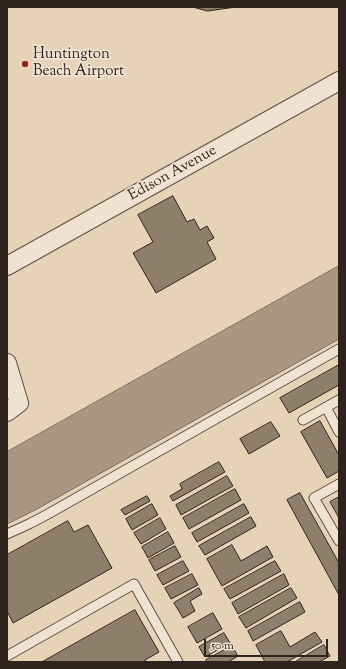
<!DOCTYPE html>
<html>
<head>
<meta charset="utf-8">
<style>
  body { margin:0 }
  #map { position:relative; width:346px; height:669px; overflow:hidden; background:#e6d3b7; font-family:"Sorts Mill Goudy",serif }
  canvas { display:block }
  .frame { position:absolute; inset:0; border:8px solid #2f231d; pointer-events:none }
  .scale { position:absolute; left:204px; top:639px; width:124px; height:18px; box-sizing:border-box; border:2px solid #2f231d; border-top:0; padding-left:5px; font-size:12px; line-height:14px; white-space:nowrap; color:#2f231d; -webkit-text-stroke:3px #efe2d0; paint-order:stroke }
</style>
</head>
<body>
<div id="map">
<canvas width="346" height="669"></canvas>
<div class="frame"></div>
<div class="scale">50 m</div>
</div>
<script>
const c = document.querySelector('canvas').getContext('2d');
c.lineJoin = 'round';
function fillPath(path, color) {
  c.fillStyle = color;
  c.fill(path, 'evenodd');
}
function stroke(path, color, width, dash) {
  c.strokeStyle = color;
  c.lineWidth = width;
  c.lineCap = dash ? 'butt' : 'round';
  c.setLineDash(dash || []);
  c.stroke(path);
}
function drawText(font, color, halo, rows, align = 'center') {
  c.font = font + ' "Sorts Mill Goudy",serif';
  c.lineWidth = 3.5;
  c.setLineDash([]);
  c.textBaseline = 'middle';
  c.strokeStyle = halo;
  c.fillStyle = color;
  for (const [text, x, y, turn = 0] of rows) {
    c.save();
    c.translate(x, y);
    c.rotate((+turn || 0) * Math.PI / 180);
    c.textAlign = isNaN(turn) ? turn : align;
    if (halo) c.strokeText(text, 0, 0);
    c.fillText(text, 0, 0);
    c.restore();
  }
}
const water = new Path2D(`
  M339,266v73l-302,170 -30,15v-72z`);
fillPath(water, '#a89783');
stroke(water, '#78695a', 1);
const building = new Path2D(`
  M193,7h43l-28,4z
  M173,196l14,26 7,-3 6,11 7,-4 7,12 -7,4 9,17 -60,34 -23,-40 20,-11 -15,-27z
  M339,365v20l-50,28 -9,-15z
  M320,421l19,34v16l-12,7 -26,-46z
  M271,422l9,14 -31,18 -9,-15z
  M219,462l6,10 -52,29 -3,-5 12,-7 -2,-5z
  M227,476l6,10 -52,29 -5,-10z
  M235,489l6,11 -52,29 -6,-11z
  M300,493l39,70v32l-52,-95z
  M147,496l3,5 -25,14 -4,-5z
  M339,497v21l-9,-16z
  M152,504l6,11 -26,15 -6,-11z
  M244,504l5,9 -52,29 -5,-9z
  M251,517l5,9 -51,29 -6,-9z
  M160,518l6,11 -25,15 -7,-11z
  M68,521l6,11 14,-7 24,43 -99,55 -6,-12v-56z
  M168,532l6,11 -26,15 -6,-11z
  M232,545l9,16 26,-15 6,11 -51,29 -15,-27z
  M175,546l6,11 -26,14 -6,-11z
  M183,561l6,10 -26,14 -6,-10z
  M275,561l6,10 -51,28 -6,-10z
  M192,574l6,11 -27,14 -6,-11z
  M284,574l5,11 -51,29 -6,-11z
  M199,588l3,6 -12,7 5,10 -12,7 -9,-15z
  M291,588l6,10 -51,30 -7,-11z
  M300,602l5,10 -52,29 -5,-10z
  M135,610l24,42 -14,8 1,2h-104z
  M213,613l9,16 -25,14 -9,-16z
  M281,631l9,16 25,-15 7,10 -35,20h-22l-9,-17z
  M224,633l6,10 -25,14 -6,-10z
  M324,645l6,11 -11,6h-24z
  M232,646l6,10 -10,6h-21l-1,-2z`);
fillPath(building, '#8e7f6d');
stroke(building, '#2f231d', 1);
const service = new Path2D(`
  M326,407l13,25
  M303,420l36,-20
  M339,484l-25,14 25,43
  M7,534l22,-10 19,-10 291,-165
  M7,656l127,-72 44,78`);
const minor = new Path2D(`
  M7,266l332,-185
  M7,363l12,40 -12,9`);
stroke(service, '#5d4f44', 11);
stroke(minor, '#5d4f44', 20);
stroke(service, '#efe2d0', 9);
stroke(minor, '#efe2d0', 18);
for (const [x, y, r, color] of [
  [25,64,4,"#8f2418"]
]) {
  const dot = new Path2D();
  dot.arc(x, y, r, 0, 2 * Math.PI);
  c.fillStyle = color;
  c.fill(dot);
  stroke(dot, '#efe2d0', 1.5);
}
drawText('15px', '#2f231d', '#efe2d0', [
  ["Huntington",33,55],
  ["Beach Airport",33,72]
], 'left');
drawText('15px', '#2f231d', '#efe2d0', [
  ["Edison Avenue",173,174,-29]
]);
</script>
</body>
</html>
